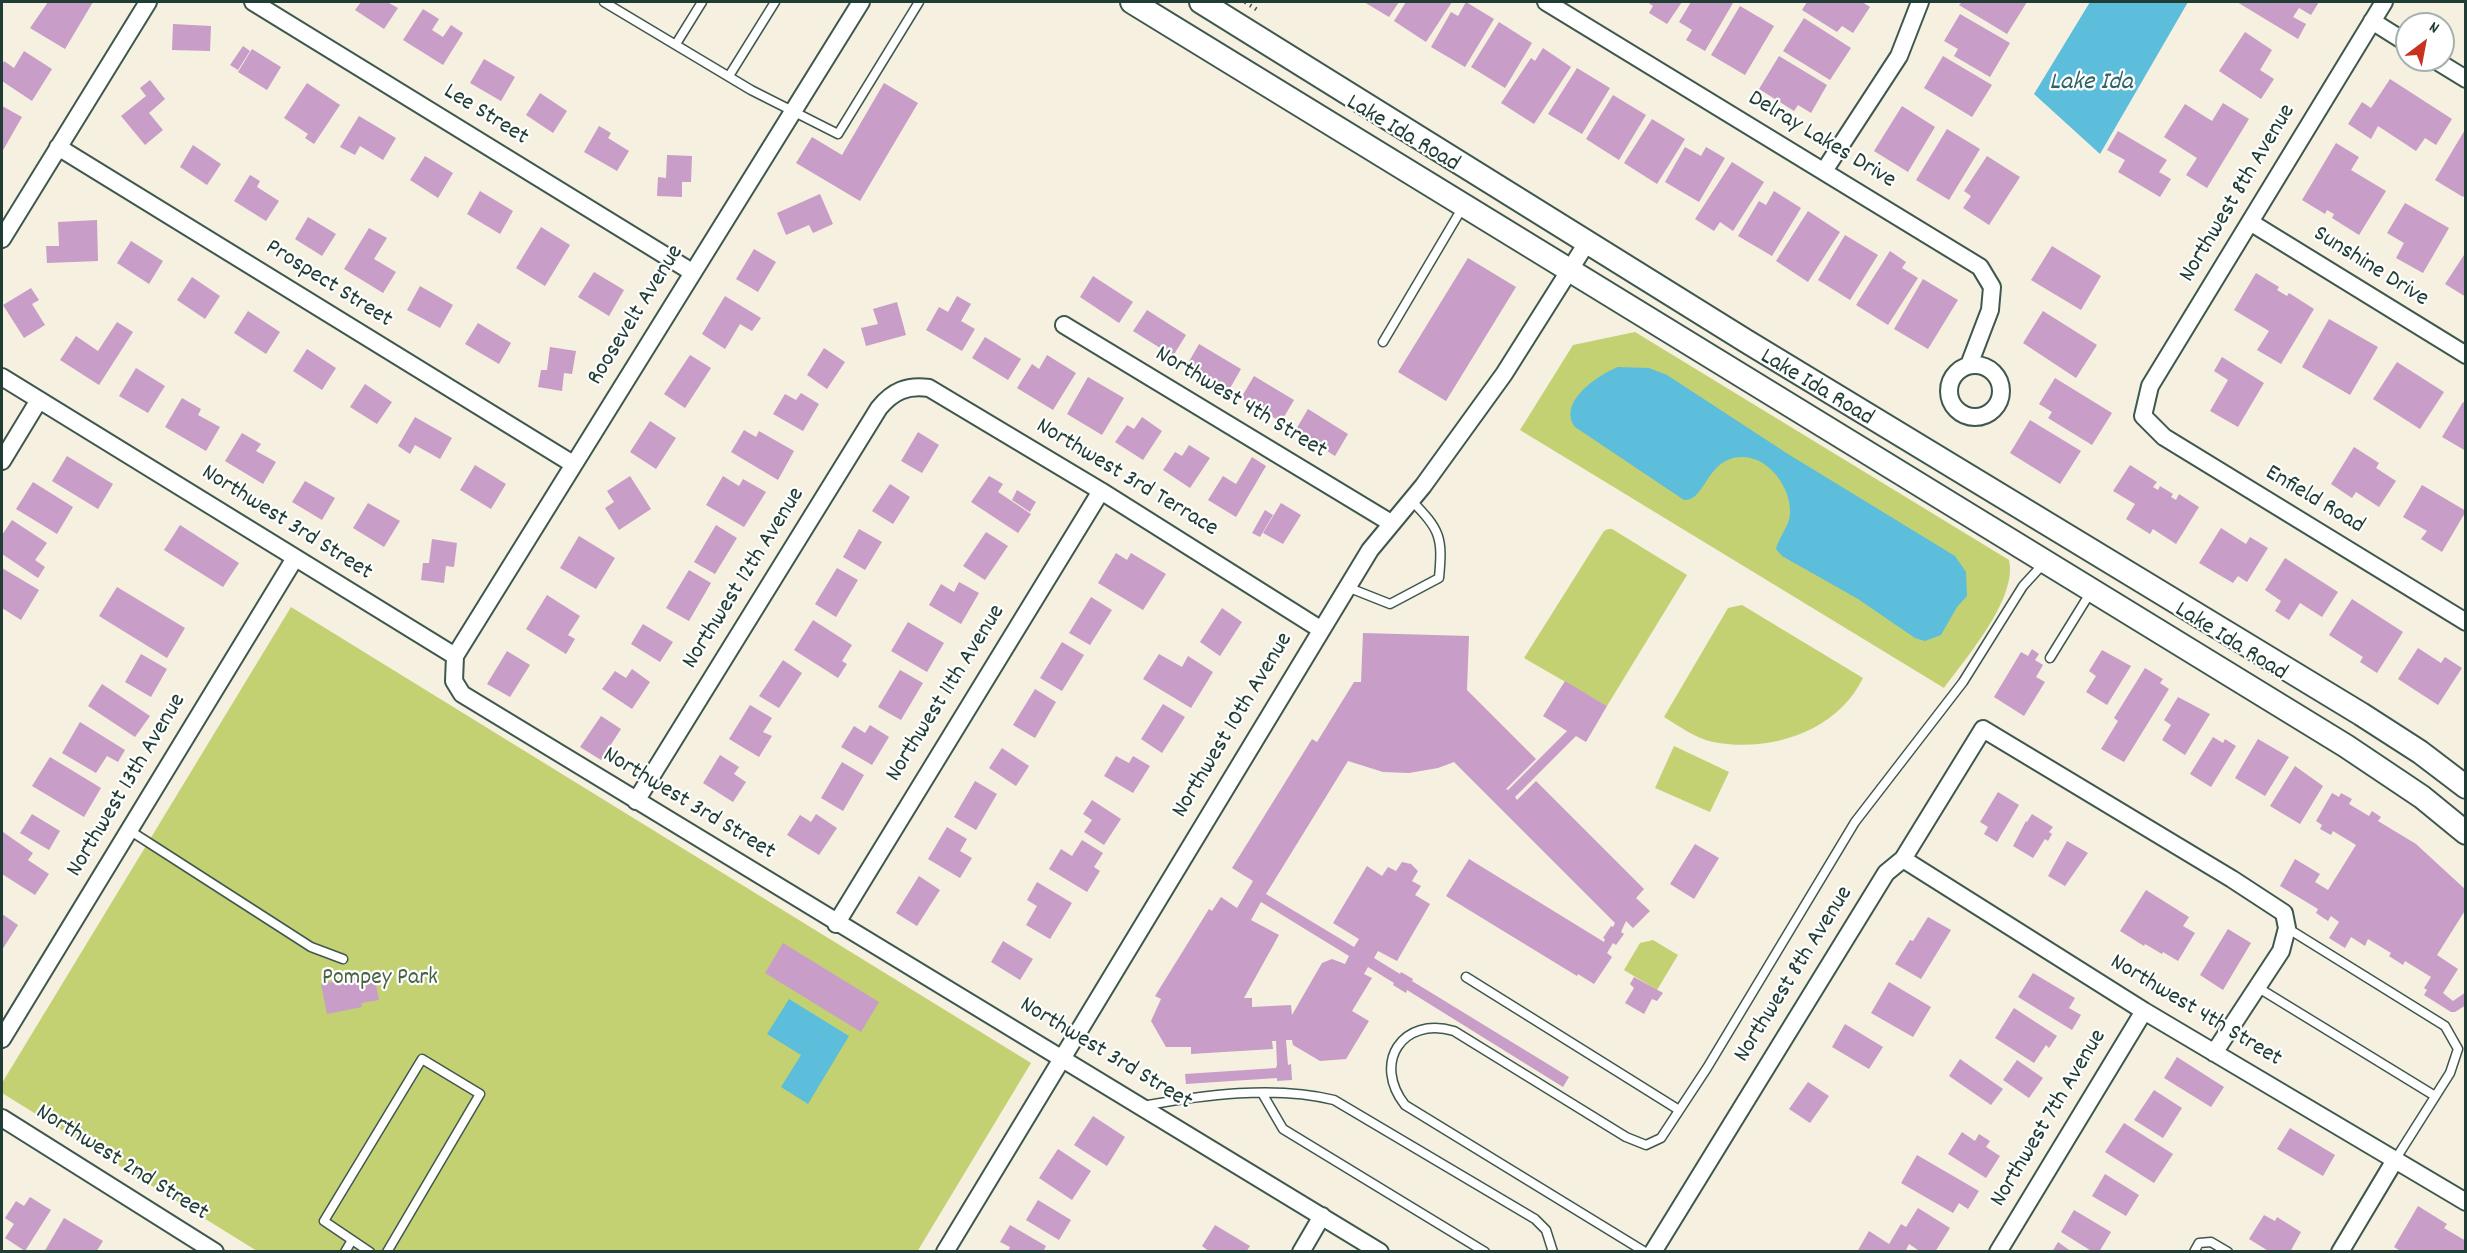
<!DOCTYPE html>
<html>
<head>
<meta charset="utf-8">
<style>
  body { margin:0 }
  #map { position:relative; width:2467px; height:1253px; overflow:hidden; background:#f5f0df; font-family:Dekko,sans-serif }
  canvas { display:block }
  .frame { position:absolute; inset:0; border:3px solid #1f3d34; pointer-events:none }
  .north { position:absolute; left:2395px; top:12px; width:60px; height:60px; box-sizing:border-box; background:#fff; border:2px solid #a5b1ae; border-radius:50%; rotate:32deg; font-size:16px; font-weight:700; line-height:24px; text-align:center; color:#1f3d34 }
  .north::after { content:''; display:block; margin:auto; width:21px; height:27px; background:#c8321e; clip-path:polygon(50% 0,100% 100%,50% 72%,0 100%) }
</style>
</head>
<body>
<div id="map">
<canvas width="2467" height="1253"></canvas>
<div class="frame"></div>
<div class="north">N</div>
</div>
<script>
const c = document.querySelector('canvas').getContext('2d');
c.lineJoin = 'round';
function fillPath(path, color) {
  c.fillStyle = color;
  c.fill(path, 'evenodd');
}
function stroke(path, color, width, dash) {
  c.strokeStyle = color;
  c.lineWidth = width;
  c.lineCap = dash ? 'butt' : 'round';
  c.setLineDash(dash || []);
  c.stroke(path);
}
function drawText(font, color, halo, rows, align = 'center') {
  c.font = font + ' Dekko,sans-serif';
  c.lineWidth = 4.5;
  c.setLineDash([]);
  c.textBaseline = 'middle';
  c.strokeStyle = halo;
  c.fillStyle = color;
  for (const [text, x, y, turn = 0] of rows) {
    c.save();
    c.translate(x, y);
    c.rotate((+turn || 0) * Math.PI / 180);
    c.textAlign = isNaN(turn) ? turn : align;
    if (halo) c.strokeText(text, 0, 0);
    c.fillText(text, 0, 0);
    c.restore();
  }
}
fillPath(new Path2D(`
  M1635,332l374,228c9,38 -43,98 -65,128l-424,-258 53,-85z
  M1608,529h4l75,46 -80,131 -83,-48 80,-127z
  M1742,605l121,73c-26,54 -94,75 -150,64 -18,-4 -34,-16 -49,-25l64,-109z
  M291,607l740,456 -114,189 -660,-1 -255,-158v-10z
  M1674,746l55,26 -19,40 -55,-24z
  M1653,940l25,15 -21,35 -33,-20 16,-27z`), '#c3d173');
fillPath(new Path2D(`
  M2090,2h98l-88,152 -66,-60z
  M1618,367l31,1 18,7 121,79 167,102 11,16 1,24 -10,11 -16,28 -16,6 -10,-3 -57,-39 -76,-43 -6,-7c3,-13 13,-22 14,-35 2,-26 -22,-59 -50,-57 -34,2 -35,45 -56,43l-109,-73c-18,-25 23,-52 43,-60z
  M789,999l60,37 -41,68 -27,-17 20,-32 -34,-21z`), '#5cbeda');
fillPath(new Path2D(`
  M48,2h45l-28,47 -35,-21z
  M361,2h26l11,6 -14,21 -29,-19z
  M1364,2h35l-10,15z
  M1406,2h46l-26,40 -32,-21z
  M1466,2l28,17 -29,48 -34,-20 20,-35 7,4z
  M1647,2h35l-15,22 -18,-11 4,-7z
  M1691,2l42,1 -28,48 -19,-11 6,-10 -13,-8z
  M1807,2h55l8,5 -17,26 -11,-7 -5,6 -35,-22z
  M1962,2h65l-20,32 -48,-29z
  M2237,2h82l-8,13 -12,-7 -6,9 13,7 -8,15z
  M1740,6l34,20 -29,49 -34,-20z
  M423,9l16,10 -7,11 11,7 8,-12 12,8 -20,32 -40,-25z
  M1960,14l50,29 -20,34 -36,-21 4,-7 -14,-8z
  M1804,18l47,30 -21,32 -47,-29z
  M1499,22l33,21 -27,45 -34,-21z
  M173,24l38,2 -1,25 -38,-1z
  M2245,32l27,18 -12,20 14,9 -13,20 -42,-28z
  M243,46l7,5 -12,19 -8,-5z
  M1543,48l28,19 -37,57 -33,-21 30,-45 4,3z
  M252,49l29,18 -14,23 -29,-18z
  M24,51l28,18 -20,32 -30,-20v-16l2,-4 10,7z
  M1779,56l48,29 -16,28 -13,-8 -4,6 -35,-22z
  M1943,56l49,29 -20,32 -48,-29z
  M484,59l31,18 -14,24 -31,-18z
  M1577,68l33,20 -28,46 -34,-20z
  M2390,79l62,40 -16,26 -11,-7 -9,13 -38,-25 -7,13 -23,-15 14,-22 9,6z
  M150,80l15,19 -16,14 14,17 -18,15 -24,-29 25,-20 -6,-8z
  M307,83l33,22 -26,39 -9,-6 3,-4 -24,-16z
  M884,83l34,20 -58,98 -64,-38 16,-26 30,18z
  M540,93l27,18 -14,22 -27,-18z
  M1613,95l33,20 -27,45 -33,-21z
  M2223,103l26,16 -42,69 -21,-13 11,-17 -33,-21 21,-33 27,17z
  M2,106l20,11 -20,35z
  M1902,106l33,21 -27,45 -34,-21z
  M359,116l37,22 -13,22 -23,-14 -5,9 -15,-8z
  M1652,119l33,20 -28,45 -33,-21z
  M599,126l12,7 -3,5 21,13 -12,20 -33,-19z
  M2466,128v65l-3,4 -28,-17z
  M1947,129l33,20 -31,51 -33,-20z
  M2118,131l49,29 -8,12 12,7 -11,18 -42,-25 7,-12 -18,-10z
  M2336,143l23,14 -8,13 35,21 -27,44 -27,-17 2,-4 -7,-4 -2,4 -23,-14z
  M193,145l28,19 -14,21 -27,-18z
  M1685,147l16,9 5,-9 19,11 -26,44 -34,-20z
  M667,155l25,1 -1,26h-9v15l-25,-1 1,-19 8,1z
  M425,156l28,17 -15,25 -28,-18z
  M1987,156l33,21 -31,48 -26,-17 8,-12 -7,-5z
  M1732,162l32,20 -31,49 -13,-9 -6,9 -19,-12z
  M250,175l10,6 -3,6 22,14 -13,20 -32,-20z
  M480,191l33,20 -13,23 -33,-20z
  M1774,191l27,17 -29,48 -34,-20 21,-35 7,4z
  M820,194l13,30 -20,9 -4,-8 -23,10 -9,-22z
  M2405,203l44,25 -26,45 -27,-15 8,-15 -17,-10z
  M1808,211l32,21 -32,50 -32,-21z
  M308,217l28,17 -14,22 -27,-17z
  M97,220l1,41 -51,2 -1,-17h13l-1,-24z
  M541,227l29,18 -25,41 -29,-18z
  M369,228l18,10 -13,21 22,13 -13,21 -39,-24z
  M1845,235l33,20 -28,45 -32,-20z
  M131,241l32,20 -14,23 -32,-21z
  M2052,246l49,30 -20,34 -50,-30z
  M754,249l22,13 -18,30 -22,-13z
  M1890,251l16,11 -4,6 16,10 -30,47 -32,-20z
  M2466,252v45l-21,-13z
  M1468,258l48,29 -70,114 -48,-29z
  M594,272l30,18 -15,26 -31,-19z
  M2256,273l23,14 -2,3 10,6 2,-3 25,16 -33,55 -24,-14 12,-19 -35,-21z
  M1093,276l40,26 -14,21 -39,-26z
  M192,277l28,19 -15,23 -28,-19z
  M1923,279l35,21 -30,49 -34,-20z
  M420,286l33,19 -13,23 -33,-18z
  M31,288l8,12 -7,4 13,21 -21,13 -21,-33z
  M725,296l36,22 -9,13 -12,-7 -15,25 -23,-15z
  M957,296l14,8 -10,17 14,8 -13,22 -36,-21 13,-23 9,5z
  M897,302l9,33 -40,11 -5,-18 17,-4 -5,-15z
  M1147,310l39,25 -13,21 -40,-25z
  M248,311l32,21 -14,22 -32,-21z
  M2043,311l54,34 -21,33 -53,-35z
  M2329,319l49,28 -28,48 -48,-28z
  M117,322l16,10 -34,53 -39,-25 16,-24 22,15z
  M478,323l33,20 -12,21 -34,-20z
  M985,337l36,22 -13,21 -36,-22z
  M1199,344l42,25 -12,21 -42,-25z
  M550,347l26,4 -4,23 -8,-1 -2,18 -24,-4 3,-17h6z
  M824,348l21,14 -18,27 -20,-14z
  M307,349l29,19 -14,22 -29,-19z
  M690,355l21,13 -26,40 -21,-14z
  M1047,355l29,18 -23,37 -36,-22 15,-24 7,5z
  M2222,357l42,26 -26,44 -28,-16 18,-31 -14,-9z
  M2397,362l47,30 -24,37 -47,-30z
  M136,368l29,18 -17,27 -29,-17z
  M1254,376l40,24 -13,22 -40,-24z
  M1088,377l36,21 -22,37 -35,-21z
  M2055,378l57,35 -20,32 -44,-27 4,-6 -13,-8z
  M365,384l27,18 -15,22 -27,-17z
  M801,393l18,11 -16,27 -30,-17 12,-20 11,6z
  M182,398l19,11 -3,6 22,12 -14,24 -41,-24z
  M2463,402l3,2v47l-24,-14z
  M1308,409l40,25 -13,22 -40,-25z
  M415,417l37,21 -12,21 -25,-14 -5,9 -12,-8z
  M1142,417l20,14 -19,29 -28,-18 12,-17 7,4z
  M2030,420l51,31 -21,33 -50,-31z
  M650,421l26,17 -20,31 -26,-17z
  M744,430l12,7 3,-6 35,20 -16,29 -47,-28z
  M918,432l21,13 -17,28 -21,-12z
  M242,433l19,11 -5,7 20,11 -13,22 -38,-23z
  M1189,445l21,13 -20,30 -27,-18 12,-18 7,4z
  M2354,447l25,16 -3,5 20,13 -17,26 -23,-15 -4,6 -21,-14z
  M67,456l46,28 -15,25 -46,-28z
  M1252,457l14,9 -30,51 -28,-17 15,-24 13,8z
  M475,465l31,19 -15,25 -31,-19z
  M2130,465l27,17 -4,5 5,3 2,-4 13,8 -2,3 5,3 3,-6 20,13 -23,37 -23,-15 -3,5 -24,-15 9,-15 -22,-13z
  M630,476l21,33 -32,21 -14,-22 9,-6 -7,-11z
  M723,476l16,10 4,-7 23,13 -22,35 -38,-22z
  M989,476l14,8 -5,8 33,22 -13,19 -47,-31z
  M305,481l30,17 -13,22 -30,-18z
  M33,482l40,25 -16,27 -41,-25z
  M890,484l20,13 -17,27 -21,-13z
  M2422,485l44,26 -24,41 -21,-13 6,-8 -24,-14z
  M1017,490l19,12 -6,10 -18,-12z
  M368,503l32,18 -16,26 -31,-19z
  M1281,503l20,12 -18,29 -20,-11z
  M1265,510l8,5 -13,22 -8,-4z
  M12,520l35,23 -12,17 10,7 -7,11 -36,-24v-19z
  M180,525l59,38 -16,24 -59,-37z
  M716,525l21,13 -22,36 -21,-12z
  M2221,528l25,16 4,-7 18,11 -21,34 -9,-6 -5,7 -34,-20z
  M859,529l23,13 -17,28 -22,-13z
  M986,532l22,14 -23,34 -22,-14z
  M579,536l36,22 -19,31 -36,-21z
  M432,539l25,4 -3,24 -8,-1 -2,17 -23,-3 2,-17h6z
  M1116,553l11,7 4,-7 35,21 -23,36 -45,-27z
  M2285,558l53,34 -16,25 -22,-14 -11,17 -14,-9 6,-10 -16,-11z
  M2,568l37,22 -18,30 -19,-12z
  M837,568l21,12 -22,37 -21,-13z
  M689,570l22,13 -22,38 -23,-13z
  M959,582l20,11 -18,31 -32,-19 12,-21 13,8z
  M117,587l68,41 -18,30 -68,-42z
  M547,595l33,21 -12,19 7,4 -9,15 -40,-25z
  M1091,597l21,13 -22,35 -21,-12z
  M2352,599l51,33 -26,41 -17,-11 3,-5 -34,-22z
  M1222,608l20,14 -22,34 -20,-14z
  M813,620l39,25 -10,16 5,3 -9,14 -44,-28z
  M908,622l36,21 -17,29 -36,-21z
  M643,624l30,18 -13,20 -29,-18z
  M1363,633l106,3 -2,54 69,69 -30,30 2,1 59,-59 -24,-15 22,-35 42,25 -21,36 -10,-6 -61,61 2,3 19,-19 108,108 -8,9 14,13 -17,17 -7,-7 -5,11 3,2 -8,11 -3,-2 -6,10 5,4 -18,27 -16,-10 -1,2 -131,-80 23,-37 135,83 1,-3 -2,-1 8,-12 2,1 2,-4 -161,-161 -16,6 -29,5 -26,-1 -35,-11 -82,133 88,53 5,-8 -26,-16 34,-57 15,10 6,-9 8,4 6,-9 9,2 7,7 -6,10 9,5 -6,9 15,9 -33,57 -19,-10 -4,7 26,16 1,-2 12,7 -1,2 157,96 -6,10 -156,-97 -1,3 -13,-8 1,-2 -26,-16 -4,7 8,4 -20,33 17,10 -23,38 -26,2 -27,-16 -1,-5h-6l2,25 3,-1 1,16 -15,1v-3l-91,6 -1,-10 91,-6 1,-3 -1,-24h-4l1,8 -82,5v-7h-25l-15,-26 10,-22 -6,-3 54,-87 3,2 9,-14 16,11 16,-27 -21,-13 80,-129 5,3 37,-60h7zM1261,902l88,54 -4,8 -13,-5 -10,4 -30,52 -1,-10 -39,2v-9h-8l35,-63 -28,-15z
  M1062,642l22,13 -22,36 -22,-13z
  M2418,648l23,15 4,-6 17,11 -24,37 -40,-26z
  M2032,649l7,5 -4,6 8,5 -7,12 9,5 -21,34 -30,-19 27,-45 7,4z
  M2102,650l29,16 -24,39 -21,-13 10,-16 -7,-5z
  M507,651l23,14 -20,32 -23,-13z
  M141,654l26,15 -16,28 -26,-15z
  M1159,654l23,13 6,-11 25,16 -22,36 -48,-29z
  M783,660l19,13 -23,35 -20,-12z
  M2145,668l18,11 -3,4 9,6 -45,73 -23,-13 17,-28 -4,-3z
  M632,669l18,13 -18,27 -30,-20 13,-18 11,7z
  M900,670l23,13 -22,37 -23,-13z
  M102,684l48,32 -15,21 -47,-31z
  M1035,689l21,13 -21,36 -22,-13z
  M2178,697l32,17 -25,41 -23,-15 9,-15 -7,-5z
  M1163,704l22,13 -23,36 -21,-14z
  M750,705l22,13 -9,14 9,4 -13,21 -30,-18z
  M601,716l20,13 -20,31 -21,-13z
  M80,722l45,28 -7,12 -11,-6 -11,17 -34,-20z
  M870,725l19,12 -17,28 -31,-18 13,-21 11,7z
  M2213,737l10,6 2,-4 11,7 -25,41 -21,-13z
  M2258,739l31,18 -24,39 -30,-18z
  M1002,748l27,18 -13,20 -27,-18z
  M720,755l19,12 -5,7 12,8 -13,20 -30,-19z
  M1116,756l13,7 4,-7 17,10 -17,27 -29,-17z
  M50,757l51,31 -17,29 -52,-31z
  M842,762l22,13 -21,36 -22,-13z
  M2295,766l28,20 -23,38 -30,-18z
  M975,781l22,13 -21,36 -22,-13z
  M1998,792l21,13 -22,37 -13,-8 4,-7 -8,-5z
  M2332,793l7,4 2,-4 11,6 -3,5 20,12 3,-5 9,6 -3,4 38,23 50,46v19l-29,46 21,14 -15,24 10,8 13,-9v13l-11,7h-4l-27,-17 3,-5 -3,-2 7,-11 -26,-16 -2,4 -14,-9 2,-3 -23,-14 -3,7 -14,-9 -6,11 -16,-10 10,-16 -8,-6 -3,5 -12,-8 2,-4 -38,-23 15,-27 25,15 -5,8 13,8 28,-45 -23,-14 -2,4 -11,-6 2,-4 -6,-4z
  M1092,800l29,19 -17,26 -20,-13 8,-12 -9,-6z
  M32,814l28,17 -11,19 -29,-17z
  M816,814l21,14 -18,27 -32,-20 13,-20 11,7z
  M2032,814l21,13 -4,5 3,2 -4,7 -3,-2 -12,19 -20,-12 13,-25 1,1z
  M947,827l20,12 -7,12 12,7 -12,20 -32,-19z
  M3,832l30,21 -5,7 21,14 -14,21 -33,-21z
  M1082,840l21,13 -9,14 6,4 -13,21 -38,-23 12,-20 11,7z
  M2067,841l21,12 -23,33 -17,-10z
  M1695,844l24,14 -25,41 -24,-15z
  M919,876l21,14 -23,36 -21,-13z
  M1037,882l35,21 -22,36 -24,-14 11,-19 -10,-6z
  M2146,890l43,27 -6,9 12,7 -17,28 -15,-9 -1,2 -17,-10 -1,2 -24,-15z
  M2,914l16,11 -16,25z
  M1928,917l23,13 -30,49 -26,-15 15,-24 3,1z
  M2228,929l23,14 -28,47 -23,-15z
  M1003,941l30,18 -13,21 -29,-18z
  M783,943l96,59 -18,30 -96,-59z
  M2033,973l42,25 -6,10 12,7 -9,15 -54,-33z
  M374,974l5,26 -18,3 1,4 -35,7 -6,-30z
  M1634,977l29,16 -6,8 -5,-2 -8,15 -19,-11 9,-15 -4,-4z
  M1889,982l42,25 -18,30 -42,-24z
  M2014,1008l43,28 -8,12 -3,-3 -12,18 -39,-25z
  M1845,1024l38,23 -14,22 -37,-22z
  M2177,1057l47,30 -13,20 -47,-29z
  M1960,1059l43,30 -12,16 -42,-29z
  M2017,1060l26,18 -14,20 -26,-18z
  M1808,1082l21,14 -19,27 -21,-14z
  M2154,1090l28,18 -19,30 -29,-18z
  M1093,1116l32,21 -18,29 -33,-21z
  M2124,1123l49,31 -19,29 -49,-31z
  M2290,1128l45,27 -12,21 -46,-27z
  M1962,1132l13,9 4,-7 11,7 -4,6 14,9 -14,22 -38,-24z
  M1058,1149l33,22 -19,29 -33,-22z
  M1917,1155l62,36 -11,18 -9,-6 -6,10 -52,-30z
  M2105,1174l34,21 -13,21 -34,-20z
  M30,1197l21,13 -26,41 -20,-13 9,-14 -9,-6 11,-17 8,5z
  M1038,1200l33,20 -12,20 -33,-20z
  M2418,1206l29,18 -3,4 22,13v11h-64l-8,-5z
  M1918,1208l32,20 -15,24h-14l-12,-8 -4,8h-48l12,-21 20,13 12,-20 5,3z
  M2074,1210l37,22 -12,20h-6l-32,-20z
  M2264,1215l11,6 2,-4 24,15 -11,20h-20l-21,-13z
  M64,1218l39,23 -7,11h-52z
  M1010,1225l36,21 -3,6h-35l2,-5 -10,-5z
  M1215,1225l35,21 -4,6h-36l-8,-6z
  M2058,1242l14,10h-20z`), '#c89dc7');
const lane = new Path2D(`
  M604,2l147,88 87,44 81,-132
  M676,44l26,-42
  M729,76l46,-74
  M1383,342l81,-137
  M1347,587l43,17 49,-26c4,-42 1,-48 -28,-78
  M2050,658l42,-68
  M129,830l182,117 32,12
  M2287,928l158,98 13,23 -8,24 -55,87
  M1466,977l213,133
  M2257,987l178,109
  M1262,1093l21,36 202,123
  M1143,1106c59,-11 132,-21 191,-6l201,119 11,11 7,22
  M345,1252l7,-12
  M370,1252l-46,-31 98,-162 58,35 -93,158
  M1645,1252l-240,-147c-33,-42 -3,-89 49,-74l172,106 20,8 15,-7 46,-70 148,-246 108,-140 60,-96 22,-24
  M2194,1252l5,-9 12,-1 17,10`);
const street = new Path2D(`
  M253,2l439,270
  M1546,2l434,265 12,20 -2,23 -21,55
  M2384,2l-234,384 -7,30 21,21 302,185
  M2372,21l35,22
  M2435,60l31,19
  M58,147l515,317
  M1824,171l75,-115 21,-54
  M2250,222l216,133
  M2,239l146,-237
  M1064,325l327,198
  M1949 391a26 26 0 1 1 52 0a26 26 0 1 1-52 0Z
  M2,377l453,279
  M2,461l37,-61
  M455,656l-1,25 8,13c305,188 613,370 918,558
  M455,656l406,-654
  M636,801l243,-393c14,-17 28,-23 50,-20l172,103 219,138
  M1903,859l241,152 322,191
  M836,924l265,-433
  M2,1039l293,-481
  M2,1118l213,134
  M945,1252l425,-702 53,-64 81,-112 84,-133
  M1301,1252l21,-36
  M1653,1252l233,-379 17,-14 80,-130 249,150 52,34 3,15 -6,23 -67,102
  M1998,1252l146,-241
  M2340,1252l55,-92`);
const secondary = new Path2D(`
  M1132,2l1214,744 76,51 44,36
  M1201,2l545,339 615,373 59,38 46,35`);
stroke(lane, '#3f584e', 11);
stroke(street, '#3f584e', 20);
stroke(secondary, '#3f584e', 26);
stroke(new Path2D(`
  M1245,2l14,9`), '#3f584e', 4, [1.5, 4.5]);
stroke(lane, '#fff', 8);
stroke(street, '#fff', 16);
stroke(secondary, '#fff', 22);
drawText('24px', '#1f3d34', '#fff', [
  ["Lee Street",485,116,32],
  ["Lake Ida Road",1402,135,31],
  ["Delray Lakes Drive",1821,141,31],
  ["Northwest 8th Avenue",2239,194,-59],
  ["Sunshine Drive",2370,268,32],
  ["Prospect Street",328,285,32],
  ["Roosevelt Avenue",637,316,-58],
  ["Lake Ida Road",1816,389,31],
  ["Northwest 4th Street",1240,404,31],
  ["Northwest 3rd Terrace",1126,479,31],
  ["Enfield Road",2314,501,31],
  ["Northwest 3rd Street",286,524,32],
  ["Northwest 12th Avenue",745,579,-58],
  ["Lake Ida Road",2230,643,32],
  ["Northwest 11th Avenue",947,694,-58],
  ["Northwest 10th Avenue",1234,726,-59],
  ["Northwest 13th Avenue",128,786,-59],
  ["Northwest 3rd Street",688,805,31],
  ["Northwest 8th Avenue",1795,975,-58],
  ["Northwest 4th Street",2195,1012,31],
  ["Northwest 3rd Street",1105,1055,31],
  ["Northwest 7th Avenue",2050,1119,-59],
  ["Northwest 2nd Street",121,1164,32]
]);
drawText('24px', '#486244', '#fff', [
  ["Pompey Park",380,980]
]);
drawText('italic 26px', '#316466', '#fff', [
  ["Lake Ida",2091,84]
]);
</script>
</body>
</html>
